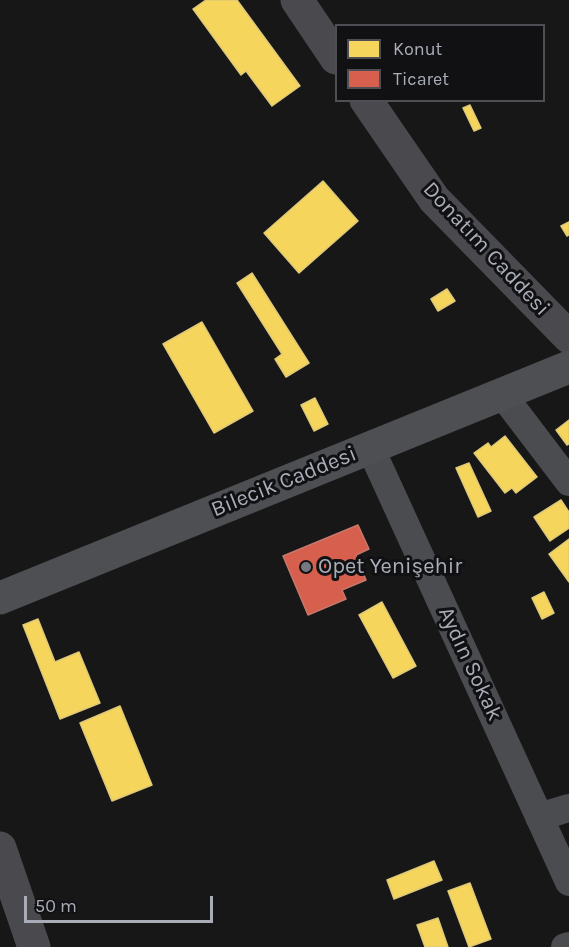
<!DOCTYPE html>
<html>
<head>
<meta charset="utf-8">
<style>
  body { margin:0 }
  #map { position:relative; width:569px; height:947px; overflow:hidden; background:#171717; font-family:Karla,sans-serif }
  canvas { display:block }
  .legend { position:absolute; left:335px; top:24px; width:210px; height:78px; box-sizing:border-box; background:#111113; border:2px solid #4d4f55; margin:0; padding:8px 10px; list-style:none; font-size:18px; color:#a8adb8 }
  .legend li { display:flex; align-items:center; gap:12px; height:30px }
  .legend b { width:30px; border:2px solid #4d4f55 }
  .scale { position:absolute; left:24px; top:896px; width:189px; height:27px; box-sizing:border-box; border:3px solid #a8adb8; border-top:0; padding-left:8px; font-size:18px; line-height:21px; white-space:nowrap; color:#a8adb8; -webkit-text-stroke:4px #111113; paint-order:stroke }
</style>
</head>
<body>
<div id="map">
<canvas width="569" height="947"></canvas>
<ul class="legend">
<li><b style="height:16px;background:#f6d55c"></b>Konut</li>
<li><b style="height:16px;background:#d6604d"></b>Ticaret</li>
</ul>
<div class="scale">50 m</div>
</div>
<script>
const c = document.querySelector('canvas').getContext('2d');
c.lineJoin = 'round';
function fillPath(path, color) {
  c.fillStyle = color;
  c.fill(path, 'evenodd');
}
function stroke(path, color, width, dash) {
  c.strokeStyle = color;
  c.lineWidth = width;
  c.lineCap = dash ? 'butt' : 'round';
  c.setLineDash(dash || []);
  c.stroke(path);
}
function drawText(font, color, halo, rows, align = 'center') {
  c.font = font + ' Karla,sans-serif';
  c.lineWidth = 6;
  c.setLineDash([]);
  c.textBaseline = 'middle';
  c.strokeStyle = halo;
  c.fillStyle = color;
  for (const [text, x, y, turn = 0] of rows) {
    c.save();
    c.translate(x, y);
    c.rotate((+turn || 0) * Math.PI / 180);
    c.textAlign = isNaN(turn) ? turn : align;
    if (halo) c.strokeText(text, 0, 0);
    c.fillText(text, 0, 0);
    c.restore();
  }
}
const homes = new Path2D(`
  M206,0h31l63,86 -28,20 -26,-35 -5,4 -48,-66z
  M470,105l11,23 -7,3 -11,-23z
  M323,181l35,40 -59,52 -35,-40z
  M569,222v13l-2,1 -6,-10z
  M252,273l57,90 -23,14 -11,-18 7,-5 -45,-71z
  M447,289l8,12 -17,10 -7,-12z
  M202,322l51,89 -39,22 -51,-89z
  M315,398l13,26 -14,7 -13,-26z
  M569,420v24l-2,1 -11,-15z
  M505,436l32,41 -21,16 -4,-5 -7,5 -31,-40 14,-10 3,4z
  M469,463l22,48 -13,6 -22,-49z
  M561,500l8,12v16l-19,13 -16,-24z
  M569,539v43l-20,-28z
  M544,592l10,21 -12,6 -10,-21z
  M382,602l34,64 -23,12 -34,-63z
  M38,619l17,43 24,-10 21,51 -40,16 -37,-94z
  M120,706l32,79 -40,16 -32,-78z
  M434,861l8,19 -48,19 -7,-19z
  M470,883l21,56 -22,8 -21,-56z
  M438,918l10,29h-23l-8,-22z`);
fillPath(homes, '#f6d55c');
stroke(homes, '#dfc978', 1.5);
const shops = new Path2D(`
  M358,525l11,24 -13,6 10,25 -24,10 4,9 -38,16 -25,-59z`);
fillPath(shops, '#d6604d');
stroke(shops, '#c8776d', 1.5);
stroke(new Path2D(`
  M502,394l67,88
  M370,447l199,435
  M539,817l30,-9
  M565,947l4,-1`), '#4b4c50', 28);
stroke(new Path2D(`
  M297,0l39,58
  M366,100l68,99 135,138
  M0,848l34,99`), '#4a4a4e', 33);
stroke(new Path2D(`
  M0,598l569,-231`), '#4d4f52', 33);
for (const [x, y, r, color] of [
  [306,567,6,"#757880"]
]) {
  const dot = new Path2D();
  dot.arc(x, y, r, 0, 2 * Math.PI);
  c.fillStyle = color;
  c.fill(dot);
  stroke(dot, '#111113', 2);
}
drawText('22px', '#a8adb8', '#111113', [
  ["Donatım Caddesi",486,249,47],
  ["Bilecik Caddesi",284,482,-22],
  ["Aydın Sokak",470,664,65]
]);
drawText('22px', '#a8adb8', '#111113', [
  ["Opet Yenişehir",318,567]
], 'left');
</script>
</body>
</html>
